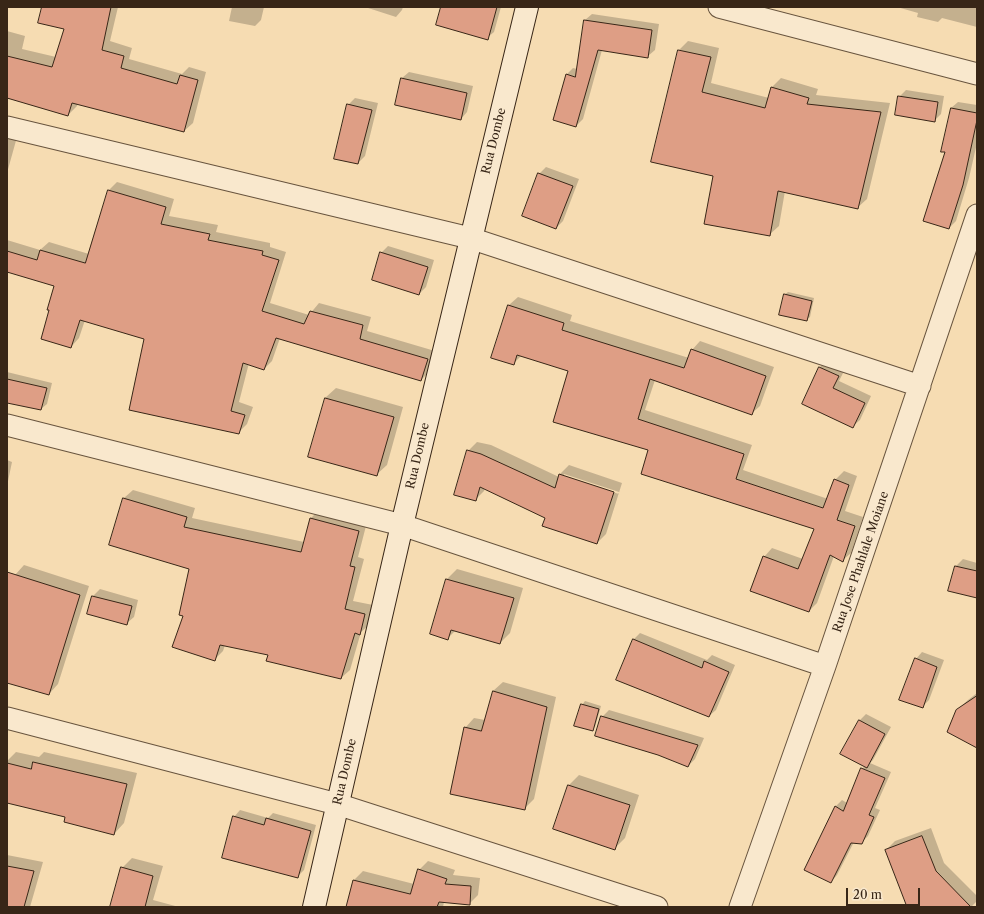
<!DOCTYPE html>
<html>
<head>
<meta charset="utf-8">
<style>
  body { margin:0 }
  #map { position:relative; width:984px; height:914px; overflow:hidden; background:#f6dcb2; font-family:"Libre Caslon Text",serif }
  canvas { display:block }
  .frame { position:absolute; inset:0; border:8px solid #382617; pointer-events:none }
  .scale { position:absolute; left:846px; top:888px; width:74px; height:18px; box-sizing:border-box; border:2px solid #382617; border-top:0; padding-left:5px; font-size:12px; line-height:14px; white-space:nowrap; color:#382617; -webkit-text-stroke:3px #f9e8cd; paint-order:stroke }
</style>
</head>
<body>
<div id="map">
<canvas width="984" height="914"></canvas>
<div class="frame"></div>
<div class="scale">20 m</div>
</div>
<script>
const c = document.querySelector('canvas').getContext('2d');
c.lineJoin = 'round';
function fillPath(path, color) {
  c.fillStyle = color;
  c.fill(path, 'evenodd');
}
function stroke(path, color, width, dash) {
  c.strokeStyle = color;
  c.lineWidth = width;
  c.lineCap = dash ? 'butt' : 'round';
  c.setLineDash(dash || []);
  c.stroke(path);
}
function drawText(font, color, halo, rows, align = 'center') {
  c.font = font + ' "Libre Caslon Text",serif';
  c.lineWidth = 3;
  c.setLineDash([]);
  c.textBaseline = 'middle';
  c.strokeStyle = halo;
  c.fillStyle = color;
  for (const [text, x, y, turn = 0] of rows) {
    c.save();
    c.translate(x, y);
    c.rotate((+turn || 0) * Math.PI / 180);
    c.textAlign = isNaN(turn) ? turn : align;
    if (halo) c.strokeText(text, 0, 0);
    c.fillText(text, 0, 0);
    c.restore();
  }
}
fillPath(new Path2D(`
  M43,7h75l-8,34 22,7 -3,11 53,15 7,-7 17,5 -13,51 -9,8 -106,-28 -1,3 -9,9 -61,-17v-67l18,5 -3,13 34,8 9,-28z
  M232,7h32l-3,13 -6,6 -26,-5z
  M365,7h38l-1,3 -6,7z
  M442,7h59l-7,25 -7,6z
  M897,7h80v20l-35,-9 -4,4 -21,-5 1,-4z
  M592,14l67,10 -4,26 -7,6 -46,-6 -19,69 -7,7 -10,-51 7,-7 4,1 8,-49z
  M688,41l31,7 -8,35 58,15 3,-11 9,-9 37,11 -2,6 74,8 -23,96 -10,9 -72,-17 -6,35 -10,9 -55,-59 -62,-15 27,-111z
  M409,72l64,14 -6,26 -6,7 -59,-41z
  M906,90l38,6 -3,18 -6,6 -36,-23z
  M355,98l23,5 -13,53 -7,7 -10,-58z
  M958,102l19,3v38l-8,35 -13,43 -7,7 -3,-76 5,-44z
  M7,134l10,3 -10,36z
  M546,167l33,12 -16,42 -7,7 -17,-54z
  M117,182l57,17 -5,17 49,9 -2,7 54,11v4l16,5 -16,51 39,12 10,-12 52,14 -4,14 68,20 -6,21 -8,8 -141,-42 -8,23 -8,8 -15,-6 -10,39 14,5 -6,17 -9,9 -93,-94 -60,-19 -6,18 -8,9 -16,-62 -46,-14 -2,6v-37l33,10 9,-8 40,12 20,-64z
  M388,246l46,14 -8,27 -7,7 -38,-41z
  M788,292l26,6 -4,19 -4,3 -22,-25z
  M518,297l54,18 -2,6 119,37 3,-8 8,-9 74,26 -14,39 -9,8 -96,-34 -10,30 107,35 -9,25 85,29 7,-19 9,-9 13,5 -12,35 18,6 -12,36 -9,8 -8,-5 -17,47 -8,8 -45,-54 8,-9 31,11 13,-31 -167,-79 -80,-78 -47,-16 -9,9 -4,-59z
  M827,360l18,9 -6,12 32,15 -11,24 -7,6 -50,-23 17,-36z
  M7,372l45,11 -5,21 -6,5 -34,-7z
  M336,388l67,19 -16,58 -11,10 -51,-77z
  M477,442l14,3 68,32 1,-3 9,-9 53,18 -16,51 -9,9 -112,-55 -1,3 -9,9 -7,-49zM564,474l55,18v2l-55,-17z
  M7,460l5,2 -5,24z
  M133,490l62,18 -3,10 112,24 6,-23 9,-9 48,12 -9,35 6,2 -11,42 20,4 -4,20 -8,7 -11,38 -9,8 -72,-24 -44,-9 -2,6 -9,9 -30,-45 6,-47 -80,-24 14,-46z
  M963,559l14,4v34l-21,-31z
  M24,565l65,21 -31,98 -9,10 -42,-13v-82l8,-24z
  M457,569l66,19 -13,45 -10,10 -44,-13 -8,8 -17,-4 16,-55z
  M100,589l38,11 -4,17 -7,6 -39,-10 5,-17z
  M640,633l67,27 5,-5 23,10 -19,45 -7,6 -76,-76z
  M922,652l22,8 -15,40 -7,7 -6,-48z
  M503,682l53,15 -22,102 -10,10 -59,-81 9,-10 11,2 8,-29z
  M977,693v54l-20,-37 11,-10z
  M585,701l16,5 -6,21 -3,3 -10,-25z
  M609,710l95,28 -9,21 -7,7 -86,-49z
  M866,714l25,13 -18,33 -3,3 21,9 -16,36 5,2 -12,26 -7,7 -7,-1 -17,33 -6,7 4,-75 7,-7 5,3 15,-34 3,-3 -6,-45z
  M16,752l23,5 5,-5 93,21 -13,50 -10,11 -48,-18 -59,-14v-41z
  M579,775l60,20 -14,43 -11,11 -45,-64z
  M240,810l28,8 5,-5 43,12 -12,45 -7,7 -63,-60z
  M931,828l13,35 32,32v7l-5,5h-63l-22,-57 9,-9z
  M7,855l36,7 -13,45h-23z
  M132,858l31,8 -10,34 26,7h-68l11,-39z
  M428,861l27,9 -2,5 27,3 -2,17 -9,9 -25,-2 -1,5h-96l7,-27 9,-9 51,13 5,-14z`), '#0003');
const building = new Path2D(`
  M42,7h69l-9,43 22,6 -3,12 56,16 3,-9 18,5 -14,52 -112,-29 -4,13 -61,-18v-42l45,11 12,-38 -26,-6z
  M441,7h56l-9,33 -52,-15z
  M584,20l68,10 -4,28 -50,-8 -22,77 -23,-7 13,-46 9,3z
  M678,50l33,7 -9,35 63,16 6,-21 38,11 -2,6 74,8 -23,97 -80,-18 -8,45 -66,-12 9,-48 -62,-14z
  M401,78l66,15 -6,27 -66,-15z
  M898,96l40,6 -3,20 -40,-7z
  M347,104l25,6 -14,54 -24,-5z
  M951,108l26,5v7l-14,65 -14,44 -26,-8 22,-69h-4z
  M538,173l35,13 -17,43 -34,-13z
  M108,190l58,17 -5,17 49,10 -2,6 55,11 -1,4 17,5 -17,51 42,13 6,-13 53,14 -3,14 68,20 -7,22 -145,-43 -12,32 -21,-7 -12,48 14,4 -6,19 -110,-24 15,-71 -64,-19 -9,28 -30,-9 8,-29h-2l7,-24 -47,-14v-21l30,9 3,-10 45,13z
  M380,252l48,15 -9,28 -47,-15z
  M784,294l28,7 -5,20 -28,-6z
  M508,305l56,18 -2,7 122,38 7,-19 75,27 -14,39 -102,-36 -12,40 106,35 -8,25 87,29 11,-29 15,6 -12,35 18,6 -12,36 -13,-7 -21,57 -59,-21 13,-35 35,13 16,-40 -173,-55 7,-24 -95,-28 15,-51 -51,-16 -3,10 -23,-7z
  M819,367l20,9 -6,12 32,15 -12,25 -51,-24z
  M7,379l40,9 -6,22 -34,-7z
  M325,398l69,19 -17,59 -69,-19z
  M467,450l14,4 74,34 4,-14 55,18 -17,52 -55,-18 3,-8 -65,-31 -4,14 -22,-6z
  M123,498l64,19 -3,10 117,25 9,-34 49,13 -9,35 5,1 -10,42 20,5 -5,21 -5,-2 -14,46 -75,-18 2,-6 -48,-10 -5,16 -43,-14 11,-31 -4,-1 10,-46 -80,-24z
  M955,566l22,5v27l-29,-7z
  M7,572l73,23 -31,100 -42,-12z
  M446,579l68,19 -14,46 -49,-14 -3,10 -18,-6z
  M92,596l40,10 -5,19 -40,-11z
  M633,639l69,29 2,-7 25,11 -20,45 -93,-37z
  M915,658l22,9 -14,41 -24,-8z
  M493,691l54,16 -22,103 -75,-16 14,-67 17,4z
  M977,696v52l-30,-16 9,-22z
  M581,704l18,5 -6,22 -19,-5z
  M601,716l97,29 -10,22 -30,-12 -63,-19z
  M859,720l26,14 -18,34 -27,-14z
  M33,762l94,22 -13,51 -50,-13 1,-5 -58,-14v-40l24,6z
  M861,768l24,10 -16,37 5,2 -12,27 -11,-1 -20,40 -27,-13 31,-64 8,5z
  M568,785l62,20 -15,45 -62,-21z
  M233,816l31,9 2,-7 45,13 -13,47 -76,-20z
  M922,836l14,35 35,36h-64l-22,-57z
  M7,866l27,5 -10,36h-17z
  M121,867l32,9 -8,31h-35z
  M418,869l29,10 -2,5 26,2 -1,19 -31,-3 -2,5h-91l7,-27 57,14z`);
fillPath(building, '#de9e85');
stroke(building, '#382617', 1);
const street = new Path2D(`
  M719,7l258,67
  M7,127l463,111 450,148
  M7,425l395,100 423,141
  M7,718l330,86 320,103
  M740,907l85,-241 152,-451`);
const secondary = new Path2D(`
  M314,907l88,-382 125,-518`);
stroke(street, '#68543e', 23);
stroke(secondary, '#382617', 24);
stroke(street, '#f9e8cd', 21);
stroke(secondary, '#f9e8cd', 22);
drawText('12px', '#382617', '#f9e8cd', [
  ["Rua Dombe",494,141,-76],
  ["Rua Dombe",418,456,-77],
  ["Rua Jose Phahlale Moiane",861,562,-71],
  ["Rua Dombe",345,772,-77]
]);
</script>
</body>
</html>
